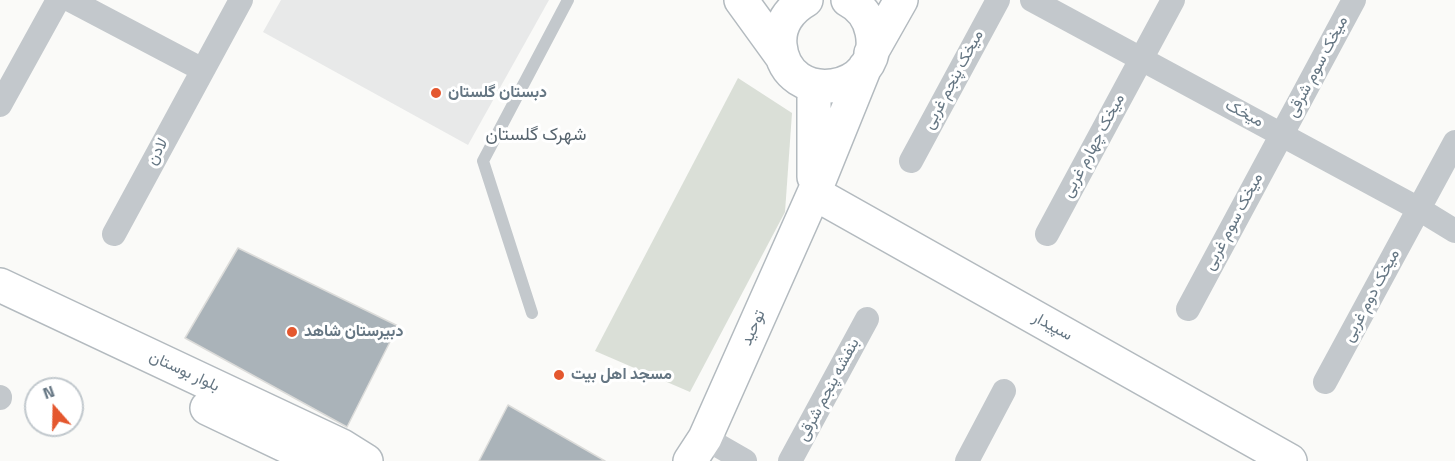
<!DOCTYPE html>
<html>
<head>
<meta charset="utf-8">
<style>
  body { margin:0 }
  #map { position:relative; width:1455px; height:461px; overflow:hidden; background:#fafaf8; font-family:"Titillium Web",sans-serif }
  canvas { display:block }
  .north { position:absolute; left:24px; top:377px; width:60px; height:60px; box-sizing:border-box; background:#fff; border:2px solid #c1c8cd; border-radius:50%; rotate:340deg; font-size:16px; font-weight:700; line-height:24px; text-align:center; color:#657683 }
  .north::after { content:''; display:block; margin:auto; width:21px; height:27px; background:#e4572e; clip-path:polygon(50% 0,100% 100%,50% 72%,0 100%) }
</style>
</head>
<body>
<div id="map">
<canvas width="1455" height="461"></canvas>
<div class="north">N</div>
</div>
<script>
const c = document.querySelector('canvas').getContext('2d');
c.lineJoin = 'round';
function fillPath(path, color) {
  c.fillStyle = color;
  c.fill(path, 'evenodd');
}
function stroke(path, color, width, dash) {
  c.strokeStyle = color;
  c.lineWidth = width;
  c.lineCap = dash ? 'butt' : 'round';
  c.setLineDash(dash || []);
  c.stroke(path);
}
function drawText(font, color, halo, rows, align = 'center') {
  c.font = font + ' "Titillium Web",Vazirmatn,sans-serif';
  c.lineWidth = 6;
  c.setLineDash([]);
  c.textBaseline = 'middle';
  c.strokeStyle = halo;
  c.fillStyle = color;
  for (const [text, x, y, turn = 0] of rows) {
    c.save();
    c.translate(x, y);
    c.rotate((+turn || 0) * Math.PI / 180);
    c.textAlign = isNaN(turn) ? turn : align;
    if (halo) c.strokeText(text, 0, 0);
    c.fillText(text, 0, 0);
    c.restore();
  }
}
fillPath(new Path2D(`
  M281,0h268l-81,145 -205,-113z`), '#e8e9e9');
fillPath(new Path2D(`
  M738,78l54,35 -7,99 -95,180 -95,-41z`), '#dadfd7');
const building = new Path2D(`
  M238,248l160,78 -51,101 -162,-89z
  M508,405l97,56h-126z`);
fillPath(building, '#aab3b9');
stroke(building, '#dcdcda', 1.5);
const secondary = new Path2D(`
  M741,0l42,58
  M806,0c-16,9 -28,25 -26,45 6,64 105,49 92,-13 -3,-14 -12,-26 -24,-32
  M871,53l30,-53
  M814,86v91
  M814,193l476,268
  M0,285l342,161 24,15
  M207,408l111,53
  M690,461l15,-23 109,-245 51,-126`);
stroke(secondary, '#b3babf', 36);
stroke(new Path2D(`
  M532,313l-49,-152 85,-161`), '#c3c8cc', 12);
stroke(new Path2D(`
  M70,0l133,70
  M1032,0l387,209 36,22
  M0,105l58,-105
  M911,161l87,-161
  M114,234l127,-234
  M1047,234l126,-234
  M1188,309l166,-309
  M1325,382l130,-240
  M0,398v-1
  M705,438l40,23
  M790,461l77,-142
  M967,461l37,-70`), '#c3c8cc', 24);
stroke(secondary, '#fff', 33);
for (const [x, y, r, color] of [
  [436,93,6,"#e4572e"],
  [292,332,6,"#e4572e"],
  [559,375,6,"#e4572e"]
]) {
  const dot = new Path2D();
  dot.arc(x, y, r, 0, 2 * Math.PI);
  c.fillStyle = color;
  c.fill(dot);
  stroke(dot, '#fff', 2);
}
drawText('16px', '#657683', '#fff', [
  ["میخک سوم شرقی",1318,67,-62],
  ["میخک پنجم غربی",954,80,-62],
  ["میخک",1244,114,28],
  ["میخک چهارم غربی",1094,146,-62],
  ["لادن",158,152,-61],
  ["میخک سوم غربی",1234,222,-62],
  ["میخک دوم غربی",1372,296,-62],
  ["سپیدار",1052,327,29],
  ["توحید",754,328,-66],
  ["بلوار بوستان",184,372,25],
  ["بنفشه پنجم شرقی",829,390,-62]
]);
drawText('bold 16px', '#657683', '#fff', [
  ["دبستان گلستان",448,93],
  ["دبیرستان شاهد",304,332],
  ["مسجد اهل بیت",571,375]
], 'left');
drawText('18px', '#57646e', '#fff', [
  ["شهرک گلستان",536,136]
]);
</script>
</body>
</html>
